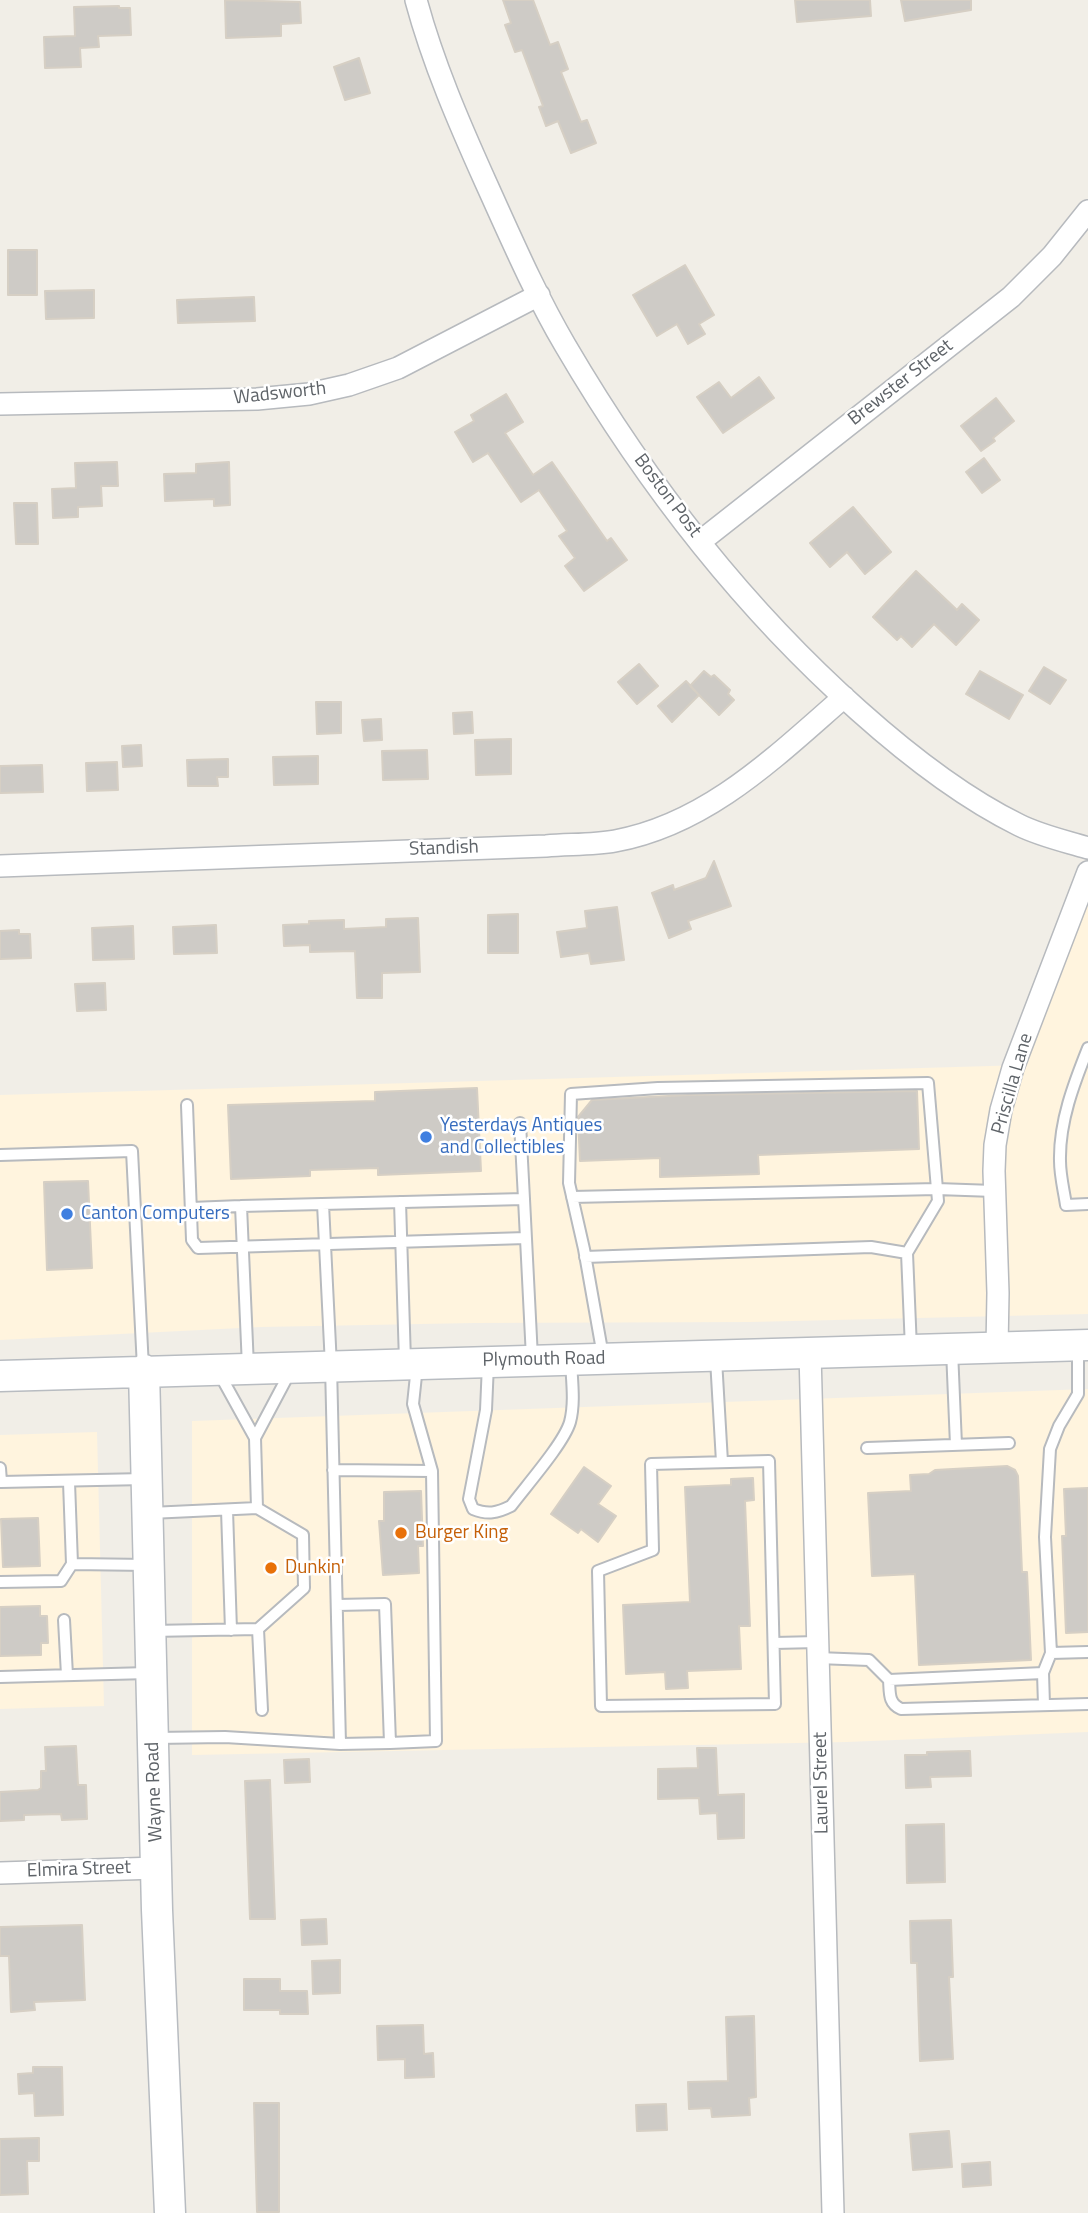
<!DOCTYPE html>
<html>
<head>
<meta charset="utf-8">
<style>
  body { margin:0 }
  canvas { display:block; background:#f1eee7 }
</style>
</head>
<body>
<canvas width="1088" height="2213"></canvas>
<script>
const c = document.querySelector('canvas').getContext('2d');
c.lineJoin = 'round';
function fillPath(path, color) {
  c.fillStyle = color;
  c.fill(path, 'evenodd');
}
function stroke(path, color, width, dash) {
  c.strokeStyle = color;
  c.lineWidth = width;
  c.lineCap = dash ? 'butt' : 'round';
  c.setLineDash(dash || []);
  c.stroke(path);
}
function drawText(font, color, halo, rows, align = 'center') {
  c.font = font + ' "Titillium Web",sans-serif';
  c.lineWidth = 5;
  c.setLineDash([]);
  c.textBaseline = 'middle';
  c.strokeStyle = halo;
  c.fillStyle = color;
  for (const [text, x, y, turn = 0] of rows) {
    c.save();
    c.translate(x, y);
    c.rotate((+turn || 0) * Math.PI / 180);
    c.textAlign = isNaN(turn) ? turn : align;
    if (halo) c.strokeText(text, 0, 0);
    c.fillText(text, 0, 0);
    c.restore();
  }
}
fillPath(new Path2D(`
  M1088,900v414l-338,8 -276,1 -213,4 -261,13v-245l1024,-30z
  M1088,1389v343l-241,10 -655,13v-334z
  M97,1432l7,274 -104,3v-274z`), '#fff4de');
const building = new Path2D(`
  M225,0l75,2 1,21 -20,1v12l-55,2z
  M503,0h30l17,45 8,-3 10,27 -7,3 20,50 6,-2 9,23 -25,10 -13,-32 -12,5 -7,-19 4,-1 -21,-56 -7,2 -10,-27 6,-2z
  M795,0h75l1,16 -74,6z
  M901,0h70v10l-66,11z
  M119,6v2h11l1,27 -33,1 1,11 -19,1 1,19 -36,1 -1,-31 31,-1 -1,-29z
  M359,58l11,35 -25,7 -11,-33z
  M8,250h29v45h-29z
  M685,265l29,50 -15,9 6,10 -17,10 -11,-20 -20,12 -24,-41z
  M94,290v28l-48,1 -1,-28z
  M254,297l1,24 -77,2 -1,-23z
  M759,377l15,21 -51,35 -26,-36 22,-15 12,16z
  M506,394l17,28 -18,11 28,42 19,-13 55,79 4,-3 16,22 -43,31 -19,-25 10,-8 -16,-22 8,-5 -28,-41 -18,12 -33,-49 -15,9 -18,-30 19,-11 -3,-6z
  M996,398l18,23 -21,17 2,3 -14,10 -20,-25z
  M984,458l16,22 -18,13 -16,-21z
  M117,462l1,24h-17l1,20 -24,1v10l-25,1 -1,-29 24,-1 -1,-25z
  M229,462l1,43 -16,1v-7l-49,2 -1,-27 32,-1v-9z
  M14,503h23l1,41h-22z
  M853,507l38,45 -26,22 -18,-22 -17,15 -20,-24z
  M916,571l41,39 5,-6 17,16 -23,25 -22,-21 -22,23 -11,-11 -4,4 -24,-23z
  M639,664l19,22 -21,18 -19,-22z
  M1044,667l22,13 -16,24 -21,-13z
  M704,671l7,6 3,-2 16,15 -2,4 6,6 -15,15 -29,-29z
  M980,671l43,24 -14,24 -43,-25z
  M686,681l13,14 -27,27 -14,-16z
  M316,702h25v31l-24,1z
  M472,712l1,21 -19,1 -1,-21z
  M381,719l1,21 -18,1 -2,-21z
  M511,739v35l-35,1 -1,-35z
  M141,745l1,21 -19,1 -1,-21z
  M427,750l1,29 -45,1 -1,-29z
  M318,756v28l-44,1 -1,-28z
  M228,759v18h-11l1,9h-30l-1,-26z
  M117,762l1,28 -31,1 -1,-28z
  M42,765l1,27 -43,1v-27z
  M714,861l17,45 -43,15 3,8 -22,9 -17,-45 21,-8 1,5 32,-12z
  M617,907l7,53 -33,4 -2,-11 -28,4 -4,-25 30,-4 -2,-17z
  M518,914v39h-30v-38z
  M418,918l2,54 -38,1v25h-25l-2,-47 -45,1v-7l-26,1 -1,-21 26,-1v-3l35,-1v9l42,-2v-8z
  M216,925l1,28 -43,1 -1,-27z
  M133,926l1,33 -41,1 -1,-32z
  M19,930v4h11l1,24 -31,1v-28z
  M105,983l1,27 -29,1 -2,-27z
  M477,1088l4,83 -103,4v-7l-68,2v6l-79,3 -3,-74 147,-4v-9z
  M917,1091l2,58 -161,6 1,19 -99,3v-19l-80,3 -2,-44 14,-17 96,-5z
  M88,1181l4,87 -45,2 -3,-88z
  M1007,1466l8,4 3,6 4,96h5l4,88 -112,5 -4,-91 -43,2 -4,-83 43,-2 -1,-16 19,-1 6,-4z
  M584,1467l27,19 -13,18 18,12 -18,26 -17,-13 -3,4 -27,-19z
  M753,1478l1,22 -9,1 5,125h-11l2,43 -54,2 1,17 -22,1 -1,-17 -39,2 -3,-69 67,-3 -5,-115 46,-2v-6z
  M1088,1488v144l-22,1 -4,-97h4l-2,-47z
  M421,1491l2,55h-5l1,27 -36,2 -4,-54h5v-29z
  M38,1518l2,48 -37,1 -2,-48z
  M40,1606v10h7l1,27h-7v12l-41,1v-49z
  M76,1746l2,39h8l1,34 -25,1 -1,-6 -37,1v5l-24,1v-29l38,-2 3,-2v-17h5l-1,-24z
  M697,1748h19l2,47 26,-1v44l-26,1 -1,-26 -17,1 -1,-16 -41,1v-30l40,-1z
  M970,1751l1,25 -41,1 1,10 -25,1 -1,-33h22v-3z
  M309,1759l1,23 -25,1 -1,-23z
  M270,1780l5,139h-25l-5,-138z
  M944,1824l1,58 -38,1 -1,-58z
  M326,1919l1,25 -25,1 -1,-25z
  M951,1920l2,57h-4l4,82 -33,2 -3,-98h-6l-1,-42z
  M82,1925l3,75 -51,2 1,8 -24,2 -2,-56h-9v-29z
  M340,1960v33l-27,1 -1,-33z
  M244,1979h36v12h27l1,23h-28v-4h-36z
  M754,2016l2,81 -7,1 1,17 -38,2 -1,-9 -22,1 -1,-27 40,-1 -2,-64z
  M423,2025l1,29 9,-1 1,24 -29,1v-19l-27,1 -1,-34z
  M33,2067h29l1,48 -28,1 -1,-23 -15,1 -1,-20 15,-1z
  M254,2103h25v109h-22z
  M666,2104l1,26 -30,1 -1,-26z
  M949,2131l3,36 -39,3 -3,-36z
  M39,2138v23h-12l1,33 -28,1v-56z
  M990,2162l1,23 -28,2 -1,-23z`);
fillPath(building, '#cecbc6');
stroke(building, '#d6cfc4', 2);
const service = new Path2D(`
  M1088,1048c-14,35 -29,74 -28,113 0,15 4,30 6,44l22,-1
  M187,1105l5,135 6,8 328,-10
  M520,1123l4,76
  M0,1155l132,-4 11,217
  M572,1197l365,-8 57,2
  M400,1202l5,159
  M323,1204l8,162 9,378 50,-1 -5,-139 -48,1
  M191,1208l50,-2
  M585,1257l286,-10 36,6
  M952,1350l4,95
  M603,1356l-19,-107 -15,-66 2,-89 87,-6 270,-5 10,118 -31,52 4,96
  M716,1359l6,103
  M488,1364l-2,46 -17,89 4,10c15,6 24,4 38,-3 15,-20 53,-63 59,-84 5,-19 2,-40 1,-60
  M248,1367l-7,-161 283,-7 8,159
  M219,1373l36,65 2,70
  M255,1438l35,-66
  M867,1448l142,-5
  M769,1461l6,243 -174,2 -3,-135 55,-21 -2,-86z
  M0,1468l1,14 144,-3
  M333,1470l99,1
  M69,1482l3,82 76,1
  M227,1510l4,120
  M150,1513l107,-5 46,27 1,53 -46,41 -107,2
  M0,1582l61,-1 11,-17
  M64,1620l3,55
  M258,1629l4,81
  M774,1643l44,-1
  M1051,1653l37,-1
  M818,1658l51,2 20,20 154,-7 8,-20 -6,-116 5,-88 9,-23 19,-32v-46
  M1043,1673l1,32
  M0,1677l148,-4
  M889,1680c1,13 -1,23 12,29l187,-5
  M155,1738l70,-1 115,7
  M390,1743l46,-2 -4,-270 -19,-67 4,-38`);
const minor = new Path2D(`
  M416,0c17,63 43,123 70,183 25,55 49,111 79,162 79,135 177,262 294,366 47,42 103,86 160,114 22,11 46,16 69,23
  M0,404l257,-5 52,-5 40,-9 49,-17 141,-73
  M701,541l310,-244 41,-41 36,-45
  M0,866l546,-20c23,-2 47,-1 69,-5 93,-17 161,-85 229,-144
  M997,1348l1,-55 -4,-122 1,-26 6,-35 12,-42 75,-196
  M810,1353l23,860
  M0,1873l157,-5`);
const secondary = new Path2D(`
  M144,1370l13,540 13,303
  M0,1376l1088,-31`);
stroke(service, '#b7babe', 14);
stroke(minor, '#b7babe', 24);
stroke(secondary, '#b8bcc1', 33);
stroke(service, '#fff', 10);
stroke(minor, '#fff', 21);
stroke(secondary, '#fff', 30);
for (const [x, y, r, color] of [
  [426,1137,7,"#3f7fe0"],
  [67,1214,7,"#3f7fe0"],
  [401,1533,7,"#e8710a"],
  [271,1568,7,"#e8710a"]
]) {
  const dot = new Path2D();
  dot.arc(x, y, r, 0, 2 * Math.PI);
  c.fillStyle = color;
  c.fill(dot);
  stroke(dot, '#fff', 2.5);
}
drawText('19px', '#5e6368', '#fff', [
  ["Brewster Street",901,383,-38],
  ["Wadsworth",280,394,-6],
  ["Boston Post",667,496,53],
  ["Standish",444,849,-2],
  ["Priscilla Lane",1013,1084,-74],
  ["Plymouth Road",544,1360,-1],
  ["Laurel Street",822,1783,-91],
  ["Wayne Road",155,1792,-92],
  ["Elmira Street",79,1870,-2]
]);
drawText('19px', '#366cbe', '#fff', [
  ["Yesterdays Antiques",440,1126],
  ["and Collectibles",440,1148],
  ["Canton Computers",81,1214]
], 'left');
drawText('19px', '#c56008', '#fff', [
  ["Burger King",415,1533],
  ["Dunkin'",285,1568]
], 'left');
</script>
</body>
</html>
